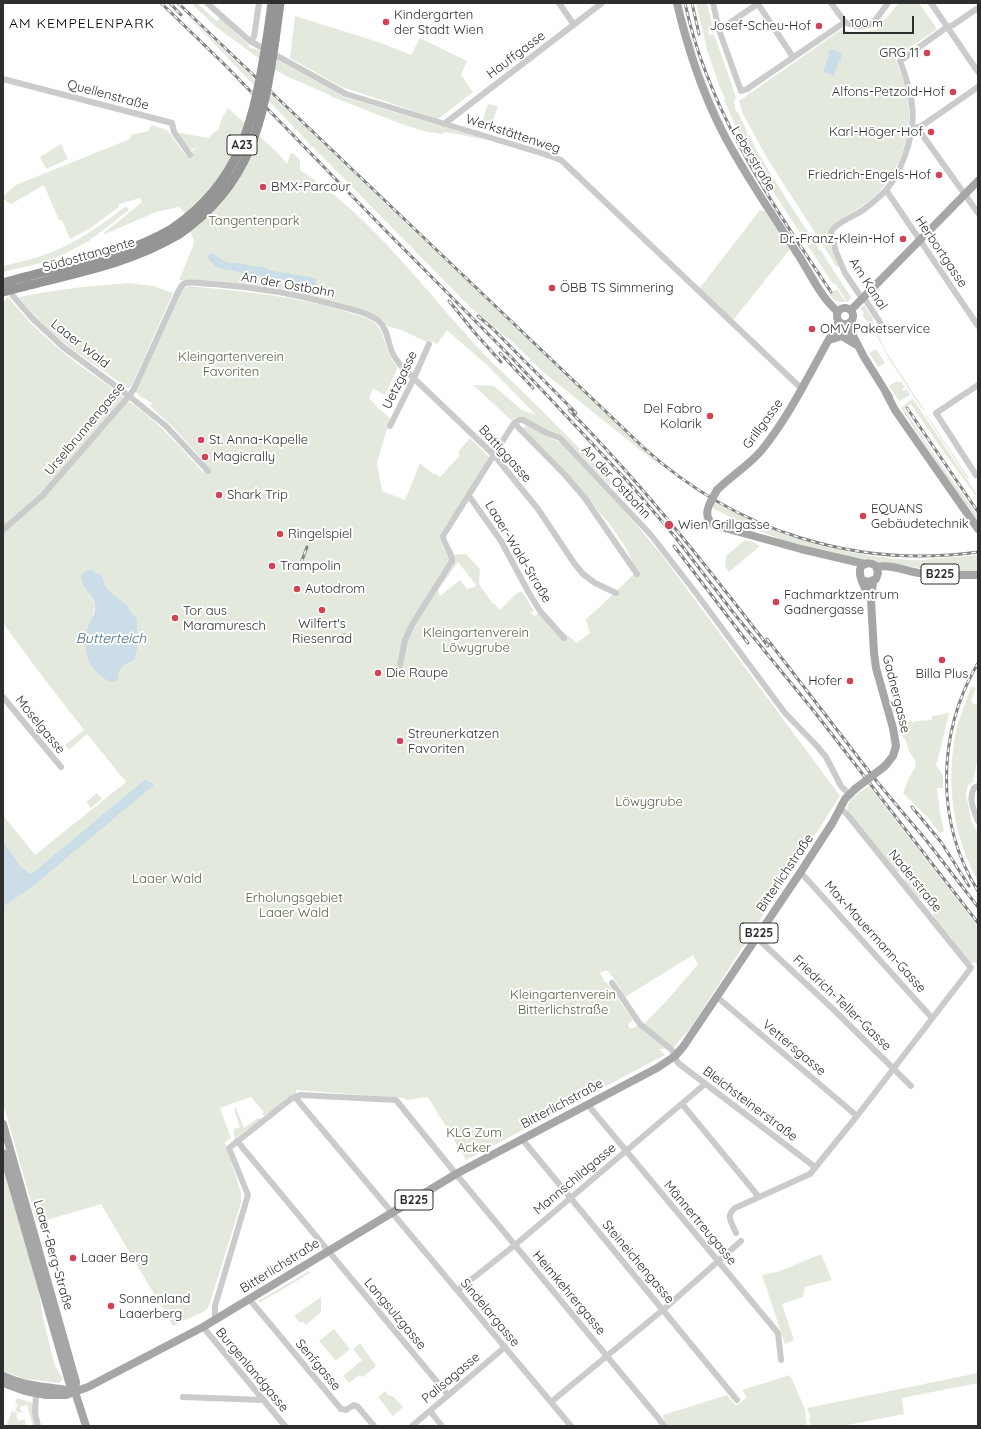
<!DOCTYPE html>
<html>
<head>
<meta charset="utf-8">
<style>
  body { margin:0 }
  #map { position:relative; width:981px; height:1429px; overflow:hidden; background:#fff; font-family:Quicksand,sans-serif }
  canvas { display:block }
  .frame { position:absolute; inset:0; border:4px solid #2e2e2e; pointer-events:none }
  .scale { position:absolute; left:843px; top:16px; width:71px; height:18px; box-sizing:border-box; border:2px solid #2e2e2e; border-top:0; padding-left:5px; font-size:12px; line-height:14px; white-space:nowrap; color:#2e2e2e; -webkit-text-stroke:3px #fff; paint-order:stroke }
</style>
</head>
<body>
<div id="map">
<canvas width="981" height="1429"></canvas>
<div class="frame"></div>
<div class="scale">100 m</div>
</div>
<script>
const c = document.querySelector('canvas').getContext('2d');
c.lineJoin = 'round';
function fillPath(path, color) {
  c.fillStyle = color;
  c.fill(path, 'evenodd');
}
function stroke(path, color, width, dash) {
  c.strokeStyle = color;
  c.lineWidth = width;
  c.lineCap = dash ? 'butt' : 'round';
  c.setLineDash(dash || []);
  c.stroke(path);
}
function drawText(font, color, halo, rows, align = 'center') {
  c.font = font + ' Quicksand,sans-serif';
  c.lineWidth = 4;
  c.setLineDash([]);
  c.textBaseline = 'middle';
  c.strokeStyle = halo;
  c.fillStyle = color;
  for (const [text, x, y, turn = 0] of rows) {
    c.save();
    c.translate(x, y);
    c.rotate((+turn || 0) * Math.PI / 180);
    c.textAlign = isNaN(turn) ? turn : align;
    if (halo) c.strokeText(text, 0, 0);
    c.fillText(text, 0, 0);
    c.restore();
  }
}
fillPath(new Path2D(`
  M191,3h6l20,18 3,-3 30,28 -1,1 2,2 1,-1 9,3 83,46 144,43 -43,-8 -3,2 -14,-2 -21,-6 -75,-29 -2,-2 -44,-19 -14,-8 -57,-42z
  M680,3l22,69 14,35 14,30 29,51 60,92 -2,1 -69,-109 -37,-70 -20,-61z
  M696,3h11l7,30h-2l-1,-3 -3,1 1,4 5,-1 22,63 -2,4 2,11h2l9,20v3h2l11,22h1l11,19 1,3h1l12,19v3l1,-1 17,26 1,3 1,-1 12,19v3l2,-1 12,19 1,3h1l17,26 -1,3 -3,2 -12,-19 -2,1 -72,-111 -23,-42 -14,-31 1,-2 -5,-10 -13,-38z
  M899,3h20l18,26 -41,28c0,8 5,16 8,23 6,19 7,41 2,60 -4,19 -15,39 -28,53 -6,6 -13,11 -19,15 -8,6 -29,14 -31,24 -1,9 8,26 11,34l-2,1 -70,-109 -24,-44 -4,-13 103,-72 11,4 23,-3z
  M181,9l477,454 1,2 -116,-93 -28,-28 -42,-34 -166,-169z
  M295,16l86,27 30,12 9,-17 47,23 -6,14 12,17 -35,27 -96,-32 -52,-29z
  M488,104l10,2 -6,18 -10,-3z
  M228,108l50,45 9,11 3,-10 3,-1 7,7v10c73,47 124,120 183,183 12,13 26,25 39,38 29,29 59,58 87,88l2,5 -2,1 -46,-48 -41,-20h-4l-7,3 -38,-35 21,1 28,24 14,5 -49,-50 -40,-35 -10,14 -8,-4 -2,2 -26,-12 -14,-4 -5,-7 -8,-5 -39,-13 -53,-12 -70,-8 -33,-1 14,-34 1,-4 -10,-30 -5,-5 -23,5 -51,22 -1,-1 38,-31 -2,-4 -21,6v3l-30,22 -19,10 -8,-19h-3l-15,-35 -33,19 -8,-5v-3l13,-11 114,-46 1,-4 17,-4 4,-6 15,5 20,27 4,-5 6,-5 -6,3 -3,-1 -9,-15 1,-1 29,5 5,-6 4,-2 4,-12z
  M61,144l7,15 -22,10 -6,-12z
  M126,206l3,4 -35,27 -4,1 1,2 -41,21 -47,11v3v-9c15,-4 30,-7 44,-12 30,-11 54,-29 79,-48z
  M760,210l5,1 25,38 -57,71 -34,-31z
  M129,283l24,3 20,7 -41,92 -3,4 -53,-37v-2l-2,1c-20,-16 -39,-33 -55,-54l27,-5 36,-5z
  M189,286c53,5 107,10 159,26 9,3 21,6 28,12 10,10 9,31 22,43l-13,28 -12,-6 -4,9 10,11 11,9 -13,45 5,28 23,9 15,-37 13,11 1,-1 6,4 20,-22 -2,-3 12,-14 18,18 2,4 -49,73c-2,19 8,23 25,21l14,15 -1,15 14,20h2l5,6 17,-17 5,-2 12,20 -3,1 3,4 9,-6 18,20 16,13 13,-10 -4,-14c18,-15 34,-32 51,-48l-12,-25 -16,-23 -86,-95 3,-3 35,18 68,73 32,38 179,242 -148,230 -19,22 -14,1 6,6 -4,2 -195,103 -38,-63 -22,3 -1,-2 -109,-8v4l-32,22 -2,-2 2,-2 -13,-15 -31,11 11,30 -6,4 16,51v10l-32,103 -4,5 -32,15 -72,-122 -64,19 -34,-120v-196l28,-19 122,-103 -8,-6 -114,95 -10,-7 -18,-26v-26l32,40 91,-73 -39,-48 -18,16 -4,-5 19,-15 -45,-58 -36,-49v-322l3,-1v-2l2,-1c34,43 71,68 115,99v2c32,19 56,48 81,75l-4,-16 -27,-30 -23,-21 2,-3 -11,-6 -6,-6 47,-102zM458,562l18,23 -2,2 -7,2 -7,-9 -20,16 -2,-6zM102,576c5,18 13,18 25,29 4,5 4,8 10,13v33l-3,10 -13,6 -3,6 -31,-45 5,-9 3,-13 -6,-13zM693,955l5,9 -27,32 -26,27 -15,6 -2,-5 5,-4 -26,-37 -2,-1 -5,-9 4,-2h4l13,18v4l4,4z
  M837,289l9,13c-9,0 -12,-1 -17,-8z
  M863,306h2l8,12v5l12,27 40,61 -3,-2 -33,-50 -16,-31 -11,-13 2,-2 -4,-5z
  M876,349l9,14 -7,4 -9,-14z
  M897,381l2,2 2,-2 4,6 -3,2 2,2 3,-2 3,6 -11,6 -10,-15z
  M912,399h1l63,94v3l-31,-42 -34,-50 -7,4 32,50 42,58v7l-29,-42 -48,-73z
  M925,414h1l43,64h-2z
  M714,502c56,30 111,49 175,56 10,1 27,3 35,2 16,-3 36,-3 54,-5v16h-39l-48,-7 -29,-2 -25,-9 -52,-12 -30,-12 -41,-20 -2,-4z
  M745,540l6,1 9,5 -31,26 -4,-5 1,-11z
  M971,686l5,2 -5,14 5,3 2,-3v55l-5,25 -5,3 -2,10 6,28 6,10v48c-26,-46 -33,-103 -21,-154 4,-14 10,-27 14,-41z
  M949,713l-12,50 -2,1 8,11v13h-6l3,25 4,18 -4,2 -12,-15 -25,-25 6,-15 6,-10 1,-6 -7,-11 -3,-10 -5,-8 9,-13 3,3 2,-2 17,-1v-4z
  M869,786l109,141v41l-3,-6 -6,2 -16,-22 -2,-5 -3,-1 -15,-20 2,-10 -5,-7 -11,-1 -13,-15 -4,-11h-6l-49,-63c1,-11 14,-18 22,-23z
  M97,793l5,6 -11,9 -5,-6z
  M236,1108l8,20 14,-10 3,1 -26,20 -2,-10 7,-2 -6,-18z
  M3,1164l35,121 5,33 12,48 8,13 -4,4 -34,-4 -22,-8z
  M821,1254l11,26 -27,7 -2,10 -21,7 12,36 -9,4 -23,-69 18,-4z
  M309,1271l1,2 -51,30 -1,-2z
  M321,1297v15l-15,13 -4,-4 -2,2 -6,-7z
  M334,1329l16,20 -14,12 -17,-20z
  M360,1343l16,23 -13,11 -4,-2 -10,8 -6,-7 19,-16 -9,-11z
  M978,1373v10l-76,15 2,16 -62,12h-32l-1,-8 2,-1 -4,-9z
  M790,1375l15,34 2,17h-142l-2,-11 64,-20 9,11 11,-9 -5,-7z
  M385,1391l3,4 6,2 9,10 -10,9 -15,-19z
  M17,1398l16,5 3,23h-3l-6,-21 -7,2 2,6 -7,-2 3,-7 -3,-1z
  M12,1411l7,3 -3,1 2,6 7,-2 1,7h-20z`), '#e4e9dd');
fillPath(new Path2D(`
  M832,50l6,1 4,3 -1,1v7l-2,-1 -5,15 -11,-4 6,-18 -2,-2z
  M211,253l5,2 6,5 8,3h8l14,3 11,1 10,4 37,6 6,2v6h-10l-88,-17 -10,-9v-4z
  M92,570l10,6c5,18 13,18 25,29 4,5 4,8 10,13v33l-3,10c-8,3 -17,6 -15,16l-3,4 -7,1c-6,-5 -14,-10 -18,-17 -5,-8 -8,-28 -4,-36 2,-7 9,-15 8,-23 -2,-13 -14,-17 -14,-31l5,-4z
  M145,779l9,6 -123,103 -28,19v-66l18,26 10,7z`), '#cbdee7');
stroke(new Path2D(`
  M207,3l43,38 96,53 195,59 20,7 241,229
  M559,3l15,22
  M713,3l6,27 22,61 6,-2 98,-67
  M831,3l14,19
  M931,3l47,69
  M758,4l35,53
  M845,22c10,5 17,6 28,1l15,-20
  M719,30l40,-27
  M250,41l4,-4 5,-34
  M3,79l169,44 2,9 16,23
  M444,124l158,-121
  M913,129l8,4 57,80
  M913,129l10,-4 55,-38
  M886,190l92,136
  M13,296l20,23 30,28 66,49 37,30 42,45
  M885,330l-18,-28 -8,-8 -14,-21 -9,-21 -5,-20c4,-9 24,-16 32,-22 8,-6 17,-13 23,-20 8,-9 14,-21 18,-32 14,-37 10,-61 -4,-97l47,-34 6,-2 25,-17
  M514,423l51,52 19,22 53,77
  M390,426l24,-48 15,-34
  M976,475l-40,-62 42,-28
  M469,496l32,45 28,52 11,18 24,27
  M3,530l40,-35 86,-99 5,-7 44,-97c2,-3 3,-7 7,-9 8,-2 19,1 28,1 41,3 83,10 123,21 14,4 31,7 43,16 8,7 9,21 13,31 2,5 6,10 10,15l92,88 44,54 36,54 9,11 12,9 21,10
  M399,670l6,-30 7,-15 40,-64c0,-10 -8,-15 -9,-25l71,-113 5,-3h4l24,13 13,5 91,97 45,58 89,120 31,32 10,12 15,29 8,8
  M3,697l58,70
  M978,786l-4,2c-6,11 0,23 4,33
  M800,873l4,3 128,142
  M756,937l78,73 77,76
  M612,983l28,41 32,26 6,13 137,104
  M717,997l140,119
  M295,1097l276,329
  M682,1104l77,93
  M588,1105l190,228 3,27
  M522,1139l215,261
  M237,1141l211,254
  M736,1233c-4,-10 -11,-17 -1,-25l75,-34 47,-58 114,-148 -125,-155 -5,-4
  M458,1290l57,-45 190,-161
  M250,1300l91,109 5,1 8,-5 4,2 16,19
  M215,1320v-14l33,-111 -19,-47 62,-49 9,-4 96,5 60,74 203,245 5,7
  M203,1327l82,99
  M36,1394l-1,19 3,13
  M183,1397l80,3
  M551,1402l113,-93 77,-68
  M430,1411l12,15
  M412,1426l93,-79`), '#cbcbcb', 6);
stroke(new Path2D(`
  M677,3c10,43 24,86 44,126 21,42 49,81 74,121 14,20 24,46 43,62
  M837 316a8 8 0 1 1 16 0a8 8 0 1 1-16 0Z
  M851,310l127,-129
  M847,324l17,33 25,40
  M829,340l13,-4 13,8
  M886,393l9,17 83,119
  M717,490c14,-14 31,-24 44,-39 32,-39 52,-86 78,-129
  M711,501c-5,10 -6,17 3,24l87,24 64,15
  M877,567c15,-3 27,4 42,6 20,2 39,2 59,2
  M862,580l7,2 7,-3 2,-6 -2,-7c-4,-3 -8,-4 -13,-1 -9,6 4,27 8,35
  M873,581l-2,19 3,53 2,15 17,60 3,18 -3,10 -8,10
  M3,1124l73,258 -1,9
  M3,1153l66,229 6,10 11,34
  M3,1376c24,11 44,10 69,15
  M3,1383l22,8 21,4h20l22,-8 115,-60 253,-153 201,-106 18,-12 8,-9 117,-174 33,-51 12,-23 10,-10`), '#a6a6a6', 8);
stroke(new Path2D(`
  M267,39l5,-36
  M275,40l5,-37
  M3,283c58,-17 118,-24 170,-55
  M3,292c60,-17 121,-25 175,-57`), '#959595', 9);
stroke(new Path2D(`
  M337,636l8,-2`), '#838383', 1);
const rail = new Path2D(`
  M161,3l65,63 159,164 127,128 119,127 45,53 56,73 81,99 165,213
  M170,3l11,12
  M178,3l466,445c92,83 211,121 334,104
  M685,3c23,108 86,199 146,289
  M692,3l7,31
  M449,301l26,32 26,29
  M478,316l15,13 83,84
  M500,353l33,35
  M907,408l71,104
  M569,410c73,74 136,154 199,236
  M674,546l74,97
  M301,563l6,-16
  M767,639l111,144 48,57 52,67
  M978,663c-41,70 -43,159 0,228
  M912,807l29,35 28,44`);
stroke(rail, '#838383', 3);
stroke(rail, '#fff', 1.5, [4.5]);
stroke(new Path2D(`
  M711,501l6,-11
  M855,789l30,-23`), '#a6a6a6', 8);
stroke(new Path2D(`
  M173,228c70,-48 81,-111 94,-189
  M178,235c73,-50 85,-113 97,-195`), '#959595', 9);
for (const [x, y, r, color] of [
  [386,22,4,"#d24256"],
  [819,26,4,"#d24256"],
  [927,53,4,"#d24256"],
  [953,92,4,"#d24256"],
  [931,132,4,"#d24256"],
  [939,175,4,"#d24256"],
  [263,187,4,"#d24256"],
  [903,239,4,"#d24256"],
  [552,288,4,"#d24256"],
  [812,329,4,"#d24256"],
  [710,416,4,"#d24256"],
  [201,440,4,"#d24256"],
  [205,457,4,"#d24256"],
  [219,495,4,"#d24256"],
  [863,516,4,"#d24256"],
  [669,525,5,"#d24256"],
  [280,534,4,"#d24256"],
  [272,566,4,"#d24256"],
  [297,589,4,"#d24256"],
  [776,602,4,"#d24256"],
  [322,610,4,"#d24256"],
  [175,618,4,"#d24256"],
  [942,660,4,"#d24256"],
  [378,673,4,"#d24256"],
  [850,681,4,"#d24256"],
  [400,741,4,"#d24256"],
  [73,1258,4,"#d24256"],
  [111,1306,4,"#d24256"]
]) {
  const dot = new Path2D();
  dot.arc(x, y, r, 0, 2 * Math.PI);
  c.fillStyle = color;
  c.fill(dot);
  stroke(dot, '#fff', 1.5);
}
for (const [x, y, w] of [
  [242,145,30],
  [940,574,38],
  [759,933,38],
  [414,1200,38]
]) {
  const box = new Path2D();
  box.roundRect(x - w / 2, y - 10, w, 20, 3);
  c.fillStyle = '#fff';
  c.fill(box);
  stroke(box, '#2e2e2e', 1);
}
drawText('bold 12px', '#2e2e2e', null, [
  ["A23",242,145],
  ["B225",940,574],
  ["B225",759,933],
  ["B225",414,1200]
]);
drawText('13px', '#2e2e2e', '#fff', [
  ["Kindergarten",394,15],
  ["der Stadt Wien",394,30],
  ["Josef-Scheu-Hof",811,26,"right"],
  ["GRG 11",919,53,"right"],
  ["Alfons-Petzold-Hof",945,92,"right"],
  ["Karl-Höger-Hof",923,132,"right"],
  ["Friedrich-Engels-Hof",931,175,"right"],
  ["BMX-Parcour",271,187],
  ["Dr.-Franz-Klein-Hof",895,239,"right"],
  ["ÖBB TS Simmering",560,288],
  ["OMV Paketservice",820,329],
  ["Del Fabro",702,409,"right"],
  ["Kolarik",702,424,"right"],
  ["St. Anna-Kapelle",209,440],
  ["Magicrally",213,457],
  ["Shark Trip",227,495],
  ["EQUANS",871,509],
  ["Gebäudetechnik",871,524],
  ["Wien Grillgasse",678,525],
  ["Ringelspiel",288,534],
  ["Trampolin",280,566],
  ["Autodrom",305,589],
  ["Fachmarktzentrum",784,595],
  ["Gadnergasse",784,610],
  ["Tor aus",183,611],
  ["Maramuresch",183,626],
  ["Wilfert's",322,624,"center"],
  ["Riesenrad",322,639,"center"],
  ["Die Raupe",386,673],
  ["Billa Plus",942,674,"center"],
  ["Hofer",842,681,"right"],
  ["Streunerkatzen",408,734],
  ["Favoriten",408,749],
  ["Laaer Berg",81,1258],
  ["Sonnenland",119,1299],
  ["Laaerberg",119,1314]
], 'left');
drawText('13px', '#2e2e2e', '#fff', [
  ["Hauffgasse",516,55,-37],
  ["Quellenstraße",108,95,15],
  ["Werkstättenweg",513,134,18],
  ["Leberstraße",753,159,59],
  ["Herbortgasse",941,252,56],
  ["Südosttangente",89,255,-16],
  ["Am Kanal",868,284,57],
  ["An der Ostbahn",288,285,10],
  ["Laaer Wald",80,344,38],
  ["Uetzgasse",400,380,-64],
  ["Grillgasse",763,424,-54],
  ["Urselbrunnengasse",85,429,-50],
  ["Battiggasse",505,454,48],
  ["An der Ostbahn",616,482,47],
  ["Laaer-Wald-Straße",518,552,59],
  ["Gadnergasse",896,694,76],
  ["Moselgasse",40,725,51],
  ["Bitterlichstraße",785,873,-56],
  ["Naderstraße",915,881,51],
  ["Max-Mauermann-Gasse",875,937,48],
  ["Friedrich-Teller-Gasse",842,1003,44],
  ["Vettersgasse",794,1048,40],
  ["Bitterlichstraße",562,1104,-28],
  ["Bleichsteinerstraße",750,1104,37],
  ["Mannschildgasse",575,1179,-40],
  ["Männertreugasse",700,1223,50],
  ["Laaer-Berg-Straße",53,1255,74],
  ["Steineichengasse",638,1262,50],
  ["Bitterlichstraße",280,1266,-32],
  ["Heimkehrergasse",569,1293,50],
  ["Sindelargasse",490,1313,50],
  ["Langsulzgasse",395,1314,50],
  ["Senfgasse",318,1365,50],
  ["Burgenlandgasse",252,1370,50],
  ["Palisagasse",451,1378,-40]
]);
drawText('13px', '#536440', '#fff', [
  ["Tangentenpark",254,221],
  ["Kleingartenverein",231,357],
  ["Favoriten",231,372],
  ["Kleingartenverein",476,633],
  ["Löwygrube",476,648],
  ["Löwygrube",649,802],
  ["Laaer Wald",167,879],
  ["Erholungsgebiet",294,898],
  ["Laaer Wald",294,913],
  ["Kleingartenverein",563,995],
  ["Bitterlichstraße",563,1010],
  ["KLG Zum",474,1133],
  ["Acker",474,1148]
]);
c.letterSpacing = '1px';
drawText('14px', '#000', '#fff', [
  ["AM KEMPELENPARK",82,24]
]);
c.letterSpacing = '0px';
drawText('italic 14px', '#457187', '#fff', [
  ["Butterteich",111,639]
]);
</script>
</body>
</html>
